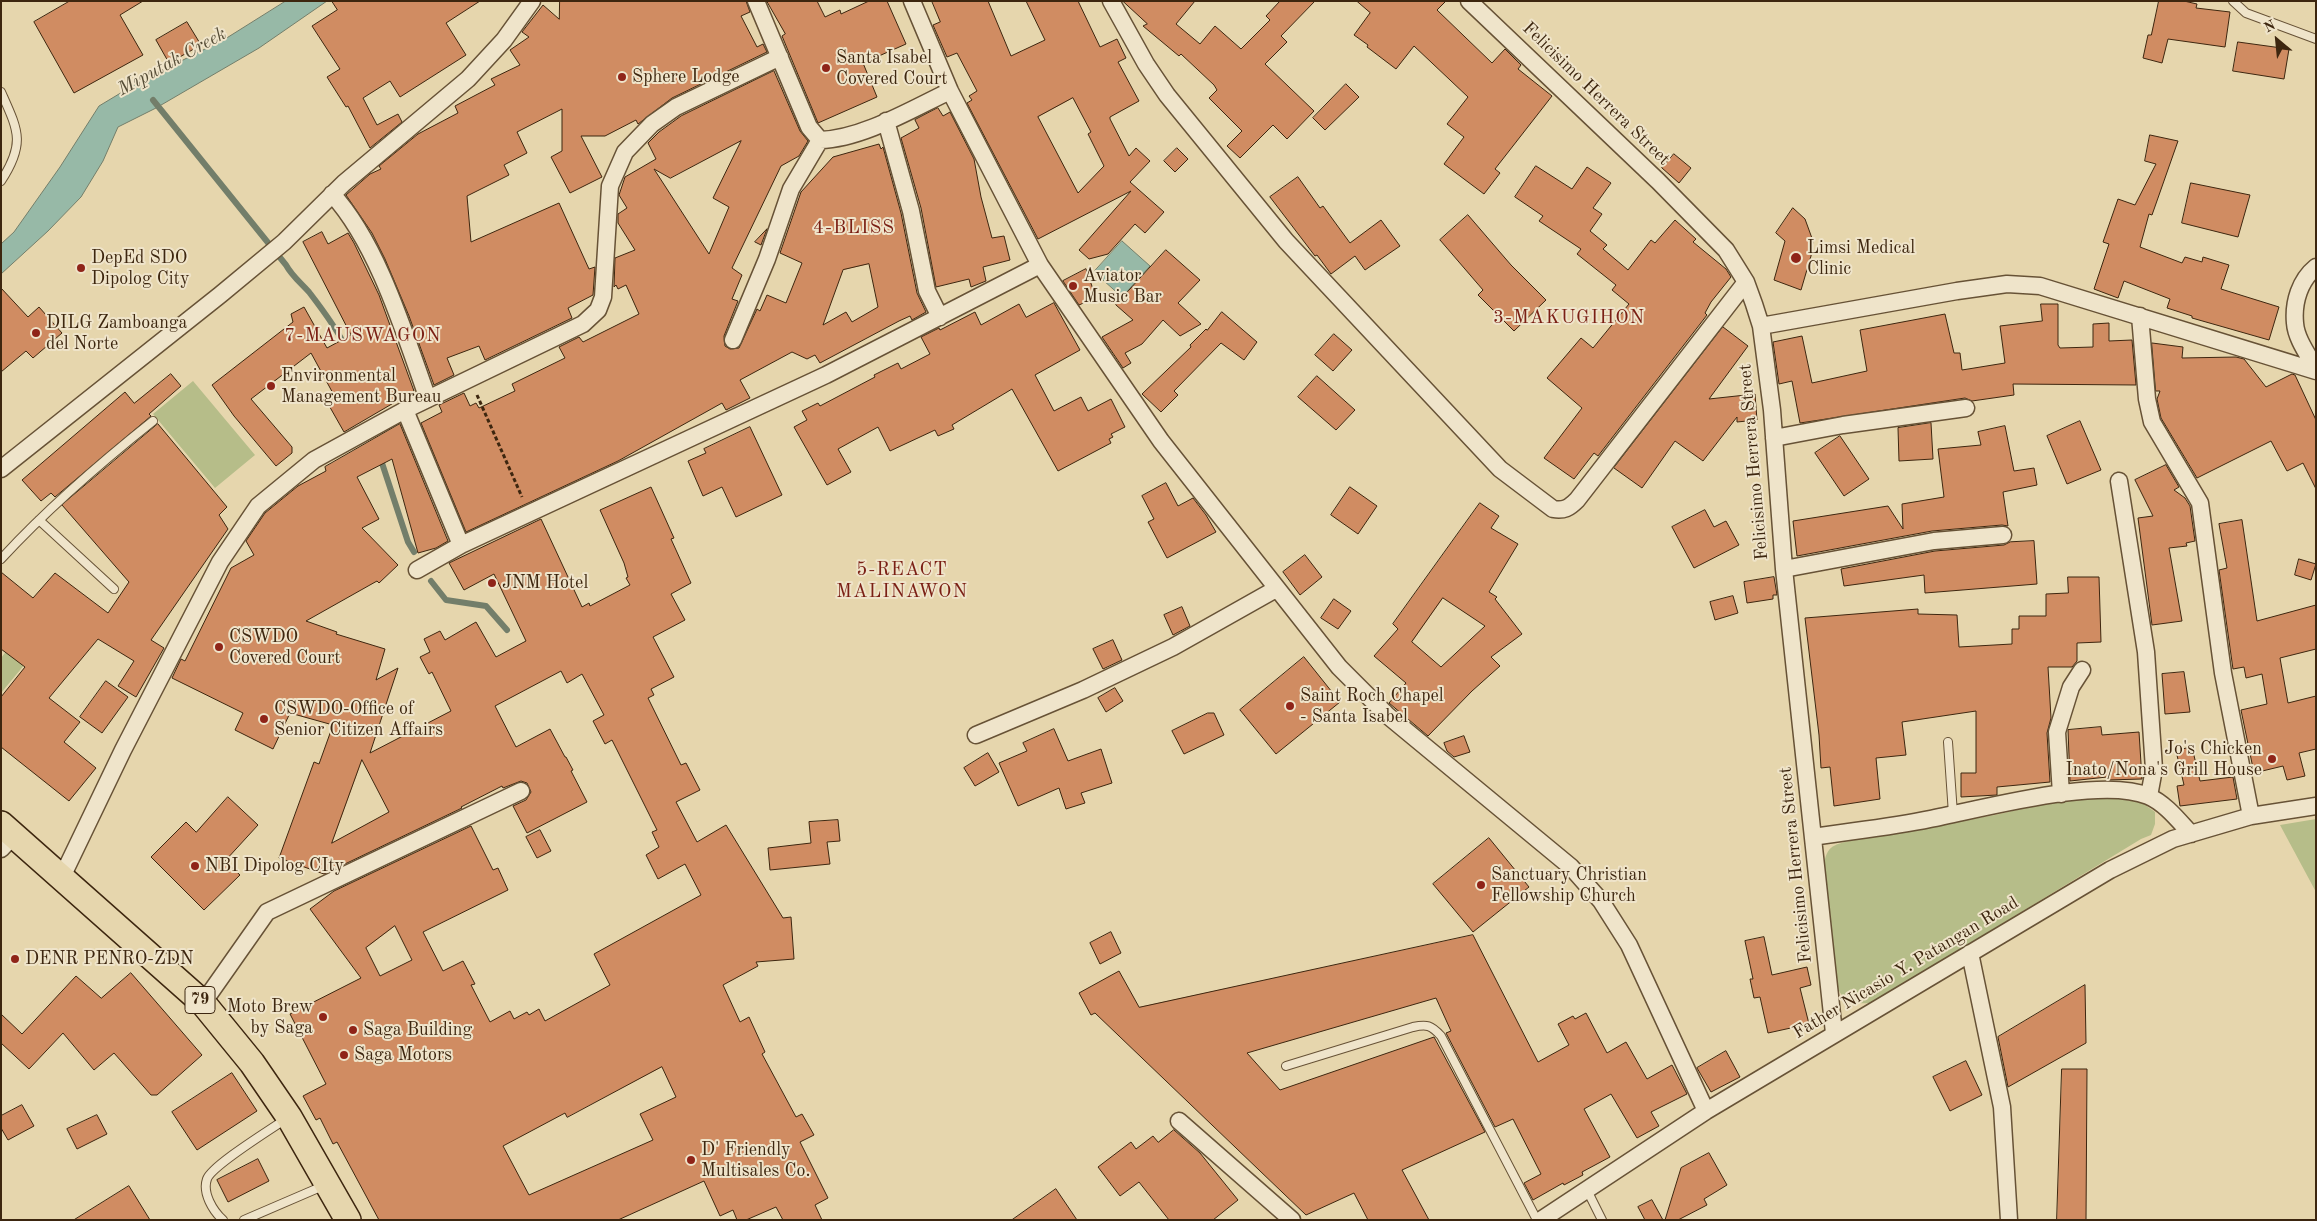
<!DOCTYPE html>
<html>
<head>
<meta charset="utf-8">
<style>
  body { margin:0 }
  #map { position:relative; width:2317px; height:1221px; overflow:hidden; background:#e6d6ad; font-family:"Old Standard TT",serif }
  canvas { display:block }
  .frame { position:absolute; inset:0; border:2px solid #3d260f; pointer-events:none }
  .north { position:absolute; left:2252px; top:15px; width:50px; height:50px; -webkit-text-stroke:4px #efe4ca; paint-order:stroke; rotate:332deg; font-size:14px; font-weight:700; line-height:20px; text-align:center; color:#3d260f }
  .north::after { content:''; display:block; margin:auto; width:18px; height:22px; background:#3d260f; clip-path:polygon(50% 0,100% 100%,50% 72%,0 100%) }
</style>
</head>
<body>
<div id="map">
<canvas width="2317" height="1221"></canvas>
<div class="frame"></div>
<div class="north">N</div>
</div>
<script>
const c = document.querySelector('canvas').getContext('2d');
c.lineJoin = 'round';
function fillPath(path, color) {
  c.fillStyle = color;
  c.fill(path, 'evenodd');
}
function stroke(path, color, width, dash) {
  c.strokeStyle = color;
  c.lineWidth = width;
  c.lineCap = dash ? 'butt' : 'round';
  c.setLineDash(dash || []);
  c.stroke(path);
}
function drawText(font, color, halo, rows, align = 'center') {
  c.font = font + ' "Old Standard TT",serif';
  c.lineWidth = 4;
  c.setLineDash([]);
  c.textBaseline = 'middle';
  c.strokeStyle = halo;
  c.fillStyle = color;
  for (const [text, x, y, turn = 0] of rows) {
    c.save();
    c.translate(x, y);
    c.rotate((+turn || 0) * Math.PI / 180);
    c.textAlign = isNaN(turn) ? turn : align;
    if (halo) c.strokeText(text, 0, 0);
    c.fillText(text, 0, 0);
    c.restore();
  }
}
fillPath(new Path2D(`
  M193,381l62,74 -40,33 -62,-74z
  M11,645l19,13 -29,35v-35z
  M2106,797l35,5 14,10v12l-4,11 -10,4 -269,164c-21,1 -31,-1 -37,-23l-12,-109c3,-25 8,-26 31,-31l141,-25 66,-15z
  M2316,819v73l-36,-67z`), '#b6bd89');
const water = new Path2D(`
  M286,1h41l-68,47 -103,60 -38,19 -15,34 -22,36 -33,34 -47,43v-30l13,-12 46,-65 39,-61 40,-24 86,-43z
  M1122,241l28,25 -28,31 -28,-25z`);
fillPath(water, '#97b9a7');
stroke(water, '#737e6a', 1);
stroke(new Path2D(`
  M153,100l133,165c6,11 14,17 23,27 13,17 27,35 36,54
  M380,457l28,85 6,10
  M431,581l15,19 40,6 21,24`), '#737e6a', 6);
const building = new Path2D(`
  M70,1h73l-23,14 23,40 -69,38 -40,-71z
  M332,1h148l-34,22 20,32 -66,42 -10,-16 -27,17 14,27 21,-11 4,8 -32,26 -22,-42 -2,1 -19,-30 13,-8 -28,-43 25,-16z
  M560,1h186l4,11 -9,4 16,31 6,-3 4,8 -95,46 -34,26 -2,-4 -31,16h-24l21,41 -32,16 -19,-36 11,-6v-42l-45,23 10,21 -23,12 5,10 -42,21 4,46 88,-39 30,66 6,-2 -2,28 -25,13 4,10 -87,42 -6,-14 -32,12 7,17 -20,10 -25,-69 -24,-57 -13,-26 -26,-38 24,-21 11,-5 -2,-3 39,-32 40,-21 -3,-7 40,-21 -4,-6 29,-14 -10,-15 19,-13 -7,-5 21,-27 16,14z
  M767,1h50l8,16 15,-7 1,4 28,-13h18l19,43 -43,19 14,34 -59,26 -36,-87 3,-2z
  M932,1h56l23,55 34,-16 -19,-39h52l22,46 17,-8 9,19 -8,4 21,39 -29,16v2l19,37 7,-8 14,13 -20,21 34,30 -19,21 -10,-9 -27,30 -19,5 -10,-9 52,-59 -93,48 -71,-136 5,-3 -3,-4 8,-5 -20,-38 -10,4 -14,-32 7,-3zM1073,98l18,34 -3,2 16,32 -26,27 -40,-76z
  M1123,1h72l-19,23 24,20 15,-18 26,23 29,-29 -4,-4 14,-15h35l-34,35 6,6 -22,22 49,47 -27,28 -14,-14 -33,33 -13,-12 15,-15 -33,-33 8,-8 -3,-5 -33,-31 -2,2 -36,-30 4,-2z
  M1357,1h89l-9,9 55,53 13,-14 16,16 -3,4 34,27 -57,73 5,4 -16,21 -40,-30 20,-27 -17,-13 21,-27 -54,-51 -18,23 -29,-22 1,-2 -14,-10 16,-22z
  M2159,1h25l13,3 -1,4 34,4 -5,35 -57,-8 -6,24 -19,-5 5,-23h3z
  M187,22l14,23 -32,18 -13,-23z
  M2238,42l51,7 -5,30 -51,-8z
  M774,71l26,60 8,10 -9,15 -18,10 -49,102 10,7 -10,24 6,2 -14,35 1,10 5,3 9,-1 18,-39 3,2 7,-16 19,8 16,-40 -22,-10 21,-61 32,-35 46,-13 2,5 2,-2 18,66 16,80 9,19 -14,8 -2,-4 -11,5 -79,42 -5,-8 -8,4 -15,-7 -52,28 10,18 -24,12 -4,-7 -104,58 -152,71 -45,-109 21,-11 -3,-7 25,-12 6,13 6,-3 3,5 36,-17 -3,-7 53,-26 -6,-11 20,-10 4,5 56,-28 -13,-29 -8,4 -2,-4 -2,2 1,-29 20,-8 -17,-27v-9l9,-6 -8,-13 6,-18 31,-18 -8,-16 11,-11 22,-16zM741,141l-28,57 16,9 -20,47 -55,-85 16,9zM869,264l9,43 -26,15 -6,-10 -23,13 20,-55z
  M1346,84l13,13 -34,33 -12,-12z
  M938,108l5,8 7,-4 24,47 7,38 11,41 12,-2 6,24 -27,7 3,14 -15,6 -2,-8 -33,8 -15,-79 -20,-70 18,-10 -4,-8z
  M2150,135l28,6 -26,74 -3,-1 -9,33 42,16 3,-6 17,5 1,-5 26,8 -8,24 58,18 -10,33 -77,-22v-2l-25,-8 3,-9 -46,-18 -6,17 -24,-9 15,-45 -6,-2 15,-43 17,6 21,-41 -11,-3z
  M1177,148l11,11 -13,13 -11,-11z
  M1674,154l17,14 -12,15 -17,-15z
  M1536,166l36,23 15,-22 24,16 -18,25 9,6 -12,17 17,14 -4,4 25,21 23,-30 4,3 20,-23 21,19 -3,3 33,27 5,8 -20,25 -6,11 2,2 -109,141 -4,-3 -20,26 -30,-21 38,-50 -35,-30 34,-40 12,10 36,-44 -17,-14 4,-5 -39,-31 4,-5 -42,-28 4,-5 -28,-19z
  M1298,177l22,31 3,-2 27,37 31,-23 19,26 -35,24 -10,-14 -24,18 -14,-19 -2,1 -45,-59z
  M2191,183l59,12 -12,42 -56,-14z
  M1793,208l12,11 8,22 -2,15 -10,34 -27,-10 11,-39 -9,-8z
  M1468,215l43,50 35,35 -32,31 -36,-36 5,-5 -43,-50z
  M767,229l-6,16 -6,-3z
  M322,232l6,12 20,-11 6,10 25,52 35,96 -70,41 -17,-30 8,-5 -24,-44 -60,46 41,48v6l-16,13 -42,-50 -22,-31 81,-63 -2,-8 13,-7 23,41 24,-13 -48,-93z
  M1166,250l34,30 -22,23 23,21 -21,12 -17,-16 -21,24 -17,9 6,10 -8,5 -21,-31 31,-17 -17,-15z
  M1086,269l8,23 -6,9 -9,4 -16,-24z
  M1,288l27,29 11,-10 23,26 -29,25 -7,-7 -25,21z
  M1054,303l26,47 -45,25 19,36 27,-14 7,14 23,-12 14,28 -14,7 2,3 -4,2 2,4 -53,28 -46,-82 -60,36 2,4 -16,7 -3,-6 -45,21 -12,-24 -40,22 13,23 -24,13 -33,-58 13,-7 -5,-9 16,-8 2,3 55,-29 -1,-2 24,-12 3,6 29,-15 -9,-17 18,-9 1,2 35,-18 6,13 38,-21 7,13z
  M2041,304h17v41l2,3 33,-1v-23l16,-1v18l23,-1 4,45 -123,-1 1,11 -42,6 -7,-3 -165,25 -8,-42 -13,3 -6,-42 29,-6 10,47 55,-12 -7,-41 85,-16 9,39h6l2,17 43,-7 -5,-37 42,-5z
  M1222,312l35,30 -13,18 -23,-17 -47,48 4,4 -17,17 -19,-18 49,-47 -1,-2 16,-16 1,1z
  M1723,327l25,19 -39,53 46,-5 2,26 -20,2v-5l-34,44 -28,-20 -33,47 -28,-20z
  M1334,334l18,16 -19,21 -18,-16z
  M2152,343l31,4 -1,11 54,-1 8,2 22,28 26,-13 3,1 21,45v69l-13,-26 -16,8 -16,-30 -74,37 -36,-60 -4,-19 3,-8h-4z
  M171,374l10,12 -32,28 2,2 -96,81 -4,-4 -10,8 -19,-21 103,-88 9,11z
  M1317,376l38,34 -19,20 -38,-33z
  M2080,421l21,49 -34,14 -20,-48z
  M1931,423l2,36 -34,2 -1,-33z
  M158,424l69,83 -8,8 9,14 -77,111 13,8 -28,49 -18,-11 16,-25 -36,-22 -49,59 31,24 -16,20 32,26 -27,33 -68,-54v-50l24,-30 -24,-18v-77l32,26 22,-25 53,40 21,-31 -67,-77z
  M400,424l48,117 -12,7 -18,5 -26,-94 -35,18 22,42 -17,9 36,37 -19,18 -2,-2 -71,40 31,11 -1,2 49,15 -9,31 22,-12 -28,85 81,-42 -19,-39 -3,2 -9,-17 10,-5 -6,-13 16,-8 5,9 31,-18 20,35 30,-16 -32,-67 -30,16 -15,-27 92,-44 41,88 7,-4 1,3 40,-21 -4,-7 2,-1 -4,-14 -24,-53 51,-23 23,51 -3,1 20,44 -20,11 14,26 -32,17 21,40 -23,12 3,6 -6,3 33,67 5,-2 14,27 -24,12 21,40 29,-17 57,93 8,-1 3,42 -38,3 2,4 -35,19 17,37 9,-5 16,35 -3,2 34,63 6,-3 12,21 -14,7 28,56 -13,7 7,15h-39l-7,-13 -30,13h-9l-4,-10 -13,6 -16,-35 -86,39h-239l-42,-78 -4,2 -13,-26 -4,2 -13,-24 23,-12 -36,-70 71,-36 -51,-69 24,-18 137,-65 22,44 5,-2 10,22 -85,42 20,39 20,-10 12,23 -4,1 19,37 20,-11 4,8 13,-7 2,3 10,-6 6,12 65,-36 -16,-31 107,-59 -16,-31 -27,15 -12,-24 13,-8 -7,-15 5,-2 -45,-90 -7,4 -12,-23 11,-6 -22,-41 -15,9 -6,-12 -66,35 21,41 34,-18 15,28h1l7,13 -2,1 16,31 -60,31 -14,-27 13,-6 5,-8 -4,-9 -6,-2 -18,7 -1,-2 -41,21 1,1 -138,66 -45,-16 35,-96 5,2 14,-39 -43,-12 -17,36 -38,-19 8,-17 -71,-35 9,-19 4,2 46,-93 23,-13 -8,-14 19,-28 33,-27 28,-15 -1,-4zM362,760l27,52 -57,31zM395,926l17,34 -32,16 -14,-28zM662,1067l14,30 -36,17 13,26 -124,55 -26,-49 62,-33 2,4z
  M2005,426l9,45 20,-3 3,17 -34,7 5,34 -6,-1 -70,6 -135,25 -4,-35 95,-15 15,23 -1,-25 42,-7 -6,-48 43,-4 -3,-13z
  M750,427l32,68 -46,22 -14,-30 -19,9 -15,-35 18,-8 -2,-4z
  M1840,436l29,43 -25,17 -29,-43z
  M2166,465l13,22 -5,3 11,8 5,8 5,35 -9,2 1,3 -18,2 13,73 -30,4 -14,-107 15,-2 -18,-36z
  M1166,483l12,23 15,-8 13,17 10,17 -49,26 -19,-36 6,-3 -12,-23z
  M1350,487l27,19 -19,28 -27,-19z
  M1480,503l19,13 -8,12 27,16 -29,48 8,5 -2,2 27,35 -31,23 9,9 -28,25 -44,45 -39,-33 17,-20 -32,-27 24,-27 -5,-5zM1443,598l42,28 -44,41 -29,-25z
  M1705,510l9,17 12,-6 13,24 -45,23 -22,-41z
  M2242,520l15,101 59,-16v44l-36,9 8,45 28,-7v53l-17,4 6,23 -18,4 -4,-14 -29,7 -13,-63 26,-6 -5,-30 -16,4 -2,-11 -11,2 -14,-99 8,-2 -8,-44z
  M2034,541l3,43 -112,9 -1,-18 -80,11 -3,-17 94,-18 69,-6 6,-3z
  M1305,555l17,22 -22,18 -17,-23z
  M2299,559l17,5 -5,16 -16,-5z
  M1774,577l3,18h-4v4l-26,4 -3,-21z
  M2068,577h31l2,65 -24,1v18l-5,6h-24l3,51 -4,15 3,49 -53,5v8l-36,2v-24h15v-62l-74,11 4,33 -30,3 4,41 -46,7 -4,-39 -9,1 -2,-33 -14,-117 113,-9v5l39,1 2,32 53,-3v-15h7v-13h27v-22l22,-1z
  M1733,596l5,17 -23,7 -5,-18z
  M1334,599l17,12 -13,18 -17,-11z
  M1182,607l8,19 -17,9 -9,-20z
  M1113,640l9,20 -19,9 -10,-20z
  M1304,657l36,45 -64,52 -36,-44z
  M2184,672l6,40 -25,2 -3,-40z
  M106,681l22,16 -26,36 -22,-16z
  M1115,688l8,13 -17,11 -8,-14z
  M1208,713h6l10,22 -40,19 -12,-23z
  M2101,727l1,8 37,-3 3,47 -35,1v-3l-37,4 -2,-51z
  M1054,729l14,32 33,-12 11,34 -31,10 4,10 -19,6 -7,-21 -41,18 -19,-43 28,-12 -4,-8z
  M1464,736l6,16 -16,5 -7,-6 -3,-8z
  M2192,747l8,34 33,-4 4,22 -57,7 -3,-20 7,-1 -8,-34z
  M988,753l11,19 -24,14 -11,-18z
  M228,797l30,28 -33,36 15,14 -36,35 -53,-53 35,-35 10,10z
  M838,820l2,21 -13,1 3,22 -60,6 -2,-22 43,-5 -2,-21z
  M540,830l11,21 -14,7 -11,-21z
  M1489,838l40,49 -56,45 -40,-48z
  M1111,932l10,21 -21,11 -10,-21z
  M1473,935l65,127 31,-17 -11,-21 15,-8 2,3 11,-6 21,40 19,-11 21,37 25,-14 15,29 -36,18 8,14 -22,12 -26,-44 -27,15 26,48 -28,15 1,3 -19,10 -1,-2 -30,17 -9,-17 17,-9 -28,-55 -18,8 -49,-94 5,-2 -15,-33 -189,55 33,37 154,-53 51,95 -83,38 27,50h-61l-14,-27 -48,22 -211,-202 -4,2 -12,-22 40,-22 20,36z
  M1764,937l8,38 35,-8 4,18 -11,3 9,36 -41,9 -8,-36 -6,1 -4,-19h3l-8,-38z
  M131,973l71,82 -45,40h-6l-37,-42 -20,17 -31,-37 -34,36 -28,-26v-29l21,20 54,-58 25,22z
  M2085,985l1,58 -78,44 -10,-50z
  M1726,1051l14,26 -29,15 -14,-24z
  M1966,1061l16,34 -32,16 -17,-34z
  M2062,1069h25l-1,151h-29z
  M232,1073l25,38 -60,39 -25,-38z
  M22,1105l12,21 -26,14 -7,-12v-12z
  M97,1115l10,19 -30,15 -10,-20z
  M1174,1130l26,23 38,47 -25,20h-44l-30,-38 -19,14 -22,-29 33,-25 5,7 17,-13 5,6z
  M1709,1153l18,32 -23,14 3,6 -29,15h-13l16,-52z
  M258,1159l11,22 -41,21 -11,-22z
  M129,1186l21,34h-76z
  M1056,1189l21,31h-65z
  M1652,1200l11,20h-18l-7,-13z`);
fillPath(building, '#d08c62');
stroke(building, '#3d260f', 1);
const lane = new Path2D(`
  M2233,1l13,12 70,26
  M1,92c17,38 25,51 0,89
  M39,520l75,69
  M1,559c47,-51 98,-95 152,-138
  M1948,742l5,72
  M1286,1066l127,-39c14,-3 18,-2 28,9l96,184
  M1587,1190l15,30
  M223,1220c-10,-9 -21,-27 -16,-41 5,-14 65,-50 80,-61
  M244,1220l79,-34`);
const street = new Path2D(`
  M756,1l53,126 11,13c42,-1 92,-31 130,-49
  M912,1l38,90 90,174 121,176 178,226 48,48 184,152 30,34 28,44 77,166
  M1111,1l35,63 21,31 119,146 214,228 53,40c11,2 16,-1 24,-9l169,-218
  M1469,1l189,180 68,69 20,32 8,22 7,22 11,84 12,159 50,464
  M886,121l25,90 16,80 13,26
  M332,194c46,50 73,141 96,205
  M2316,267c-16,13 -23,35 -21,56 1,16 14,33 21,46
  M2140,316l7,83 5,23 48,81 23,170 28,143
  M1761,326l196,-35 50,-7 33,2 276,85
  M733,340l34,-81 24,-70 29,-49
  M405,410l56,135
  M1774,438l69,-13 123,-17
  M1,469l219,-174 64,-53 60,-59 124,-104 36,-39 28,-39
  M2119,481l27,171 8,117 -5,27
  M1784,569l150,-28 69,-6
  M417,570l44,-25 365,-170 214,-110
  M976,735l107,-45 90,-43 103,-58
  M2061,794l-4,-62 14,-45 11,-17
  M1813,837c39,-6 79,-10 117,-18 52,-10 171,-43 218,-23 17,7 31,25 43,38
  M1,849l14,-15
  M62,877l61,-127 97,-188 38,-56 56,-46 91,-50 178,-86 15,-14 5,-13 7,-111 15,-34 27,-28 24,-17 104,-50
  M1970,953l32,154 7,113
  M203,1003l64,-91 254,-121
  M1179,1121l113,99
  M1541,1220l165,-109 404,-241 63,-31 78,-23 65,-10`);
const primary = new Path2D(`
  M1,824l202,179 49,60 37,54 59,103`);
stroke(lane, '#675236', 10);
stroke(street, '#675236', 19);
stroke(primary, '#3d260f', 28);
stroke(new Path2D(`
  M477,395l45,102`), '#3d260f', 3, [4, 2.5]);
stroke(lane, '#efe4ca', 8);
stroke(street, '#efe4ca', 16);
stroke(primary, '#e6d6ad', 25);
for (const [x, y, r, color] of [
  [826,68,5,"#8f2418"],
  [622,77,5,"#8f2418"],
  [1796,258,6,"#8f2418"],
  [81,268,5,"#8f2418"],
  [1073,286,5,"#8f2418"],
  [36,333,5,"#8f2418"],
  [271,386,5,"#8f2418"],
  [492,583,5,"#8f2418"],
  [219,647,5,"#8f2418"],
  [1290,706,5,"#8f2418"],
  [264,719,5,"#8f2418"],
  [2272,759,5,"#8f2418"],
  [195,866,5,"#8f2418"],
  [1481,885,5,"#8f2418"],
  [15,959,5,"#8f2418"],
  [323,1017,5,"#8f2418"],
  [353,1030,5,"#8f2418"],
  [344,1055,5,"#8f2418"],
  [691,1160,5,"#8f2418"]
]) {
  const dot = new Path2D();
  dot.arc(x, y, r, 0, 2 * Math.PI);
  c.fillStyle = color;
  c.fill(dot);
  stroke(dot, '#efe4ca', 2);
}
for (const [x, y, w] of [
  [200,1000,30]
]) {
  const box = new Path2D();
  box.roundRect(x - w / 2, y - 13.5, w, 27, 4);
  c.fillStyle = '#efe4ca';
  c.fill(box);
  stroke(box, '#3d260f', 1);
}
drawText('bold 16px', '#3d260f', null, [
  ["79",200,1000]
]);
drawText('18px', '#3d260f', '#efe4ca', [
  ["Santa Isabel",836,58],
  ["Covered Court",836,79],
  ["Sphere Lodge",632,77],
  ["Limsi Medical",1807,248],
  ["Clinic",1807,269],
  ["DepEd SDO",91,258],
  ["Dipolog City",91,279],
  ["Aviator",1083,276],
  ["Music Bar",1083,297],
  ["DILG Zamboanga",46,323],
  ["del Norte",46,344],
  ["Environmental",281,376],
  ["Management Bureau",281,397],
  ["JNM Hotel",502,583],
  ["CSWDO",229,637],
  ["Covered Court",229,658],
  ["Saint Roch Chapel",1300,696],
  ["- Santa Isabel",1300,717],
  ["CSWDO-Office of",274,709],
  ["Senior Citizen Affairs",274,730],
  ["Jo's Chicken",2262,749,"right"],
  ["Inato/Nona's Grill House",2262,770,"right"],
  ["NBI Dipolog CIty",205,866],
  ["Sanctuary Christian",1491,875],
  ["Fellowship Church",1491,896],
  ["DENR PENRO-ZDN",25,959],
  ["Moto Brew",313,1007,"right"],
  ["by Saga",313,1028,"right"],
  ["Saga Building",363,1030],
  ["Saga Motors",354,1055],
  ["D' Friendly",701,1150],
  ["Multisales Co.",701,1171]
], 'left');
drawText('18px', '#3d260f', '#efe4ca', [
  ["Felicisimo Herrera Street",1596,94,44],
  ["Felicisimo Herrera Street",1754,462,-95],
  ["Felicisimo Herrera Street",1796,865,-96],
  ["Father Nicasio Y. Patangan Road",1906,968,-31]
]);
drawText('italic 19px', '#544b35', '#efe4ca', [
  ["Miputak Creek",172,62,-29]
]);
c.letterSpacing = '1px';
drawText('19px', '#7a1f14', '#efe4ca', [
  ["4-BLISS",854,228],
  ["3-MAKUGIHON",1569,318],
  ["7-MAUSWAGON",363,336],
  ["5-REACT",902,570],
  ["MALINAWON",902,592]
]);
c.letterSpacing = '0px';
</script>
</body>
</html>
